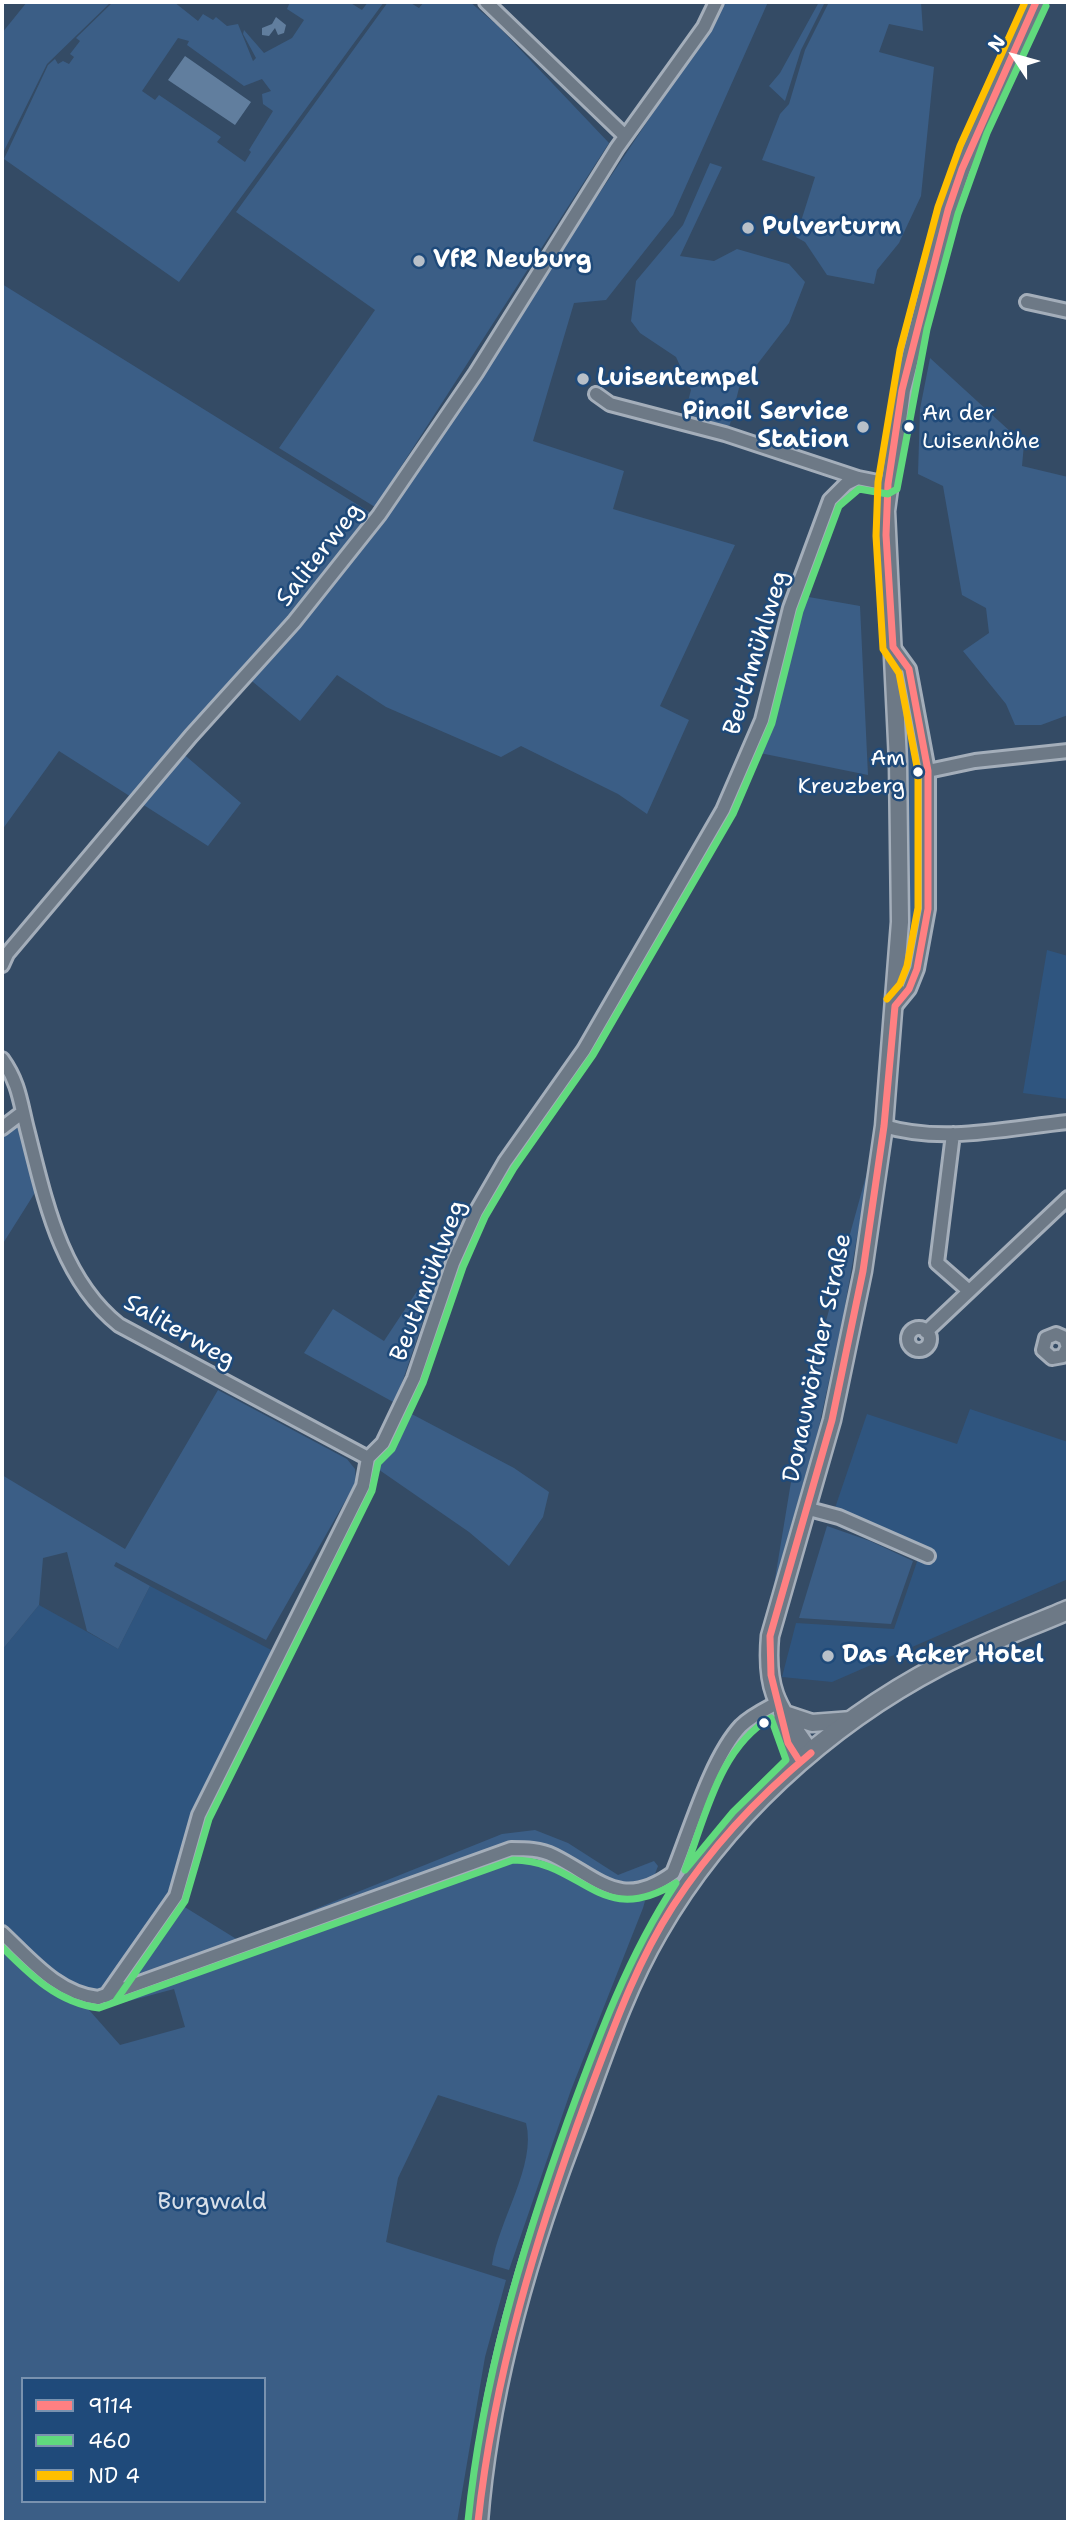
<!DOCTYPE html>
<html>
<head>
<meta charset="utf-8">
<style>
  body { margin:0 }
  #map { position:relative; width:1070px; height:2524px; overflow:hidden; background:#344b65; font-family:"Shantell Sans",sans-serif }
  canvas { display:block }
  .frame { position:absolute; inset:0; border:4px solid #fff; pointer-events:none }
  .legend { position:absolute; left:21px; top:2377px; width:245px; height:126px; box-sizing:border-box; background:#1f4a7a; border:2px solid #7992af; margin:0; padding:9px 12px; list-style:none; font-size:21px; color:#fff }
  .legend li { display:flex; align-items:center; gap:14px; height:35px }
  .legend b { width:35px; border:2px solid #7992af }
  .north { position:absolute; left:979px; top:21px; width:70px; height:70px; -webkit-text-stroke:5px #1f4a7a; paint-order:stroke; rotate:306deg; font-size:19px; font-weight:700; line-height:28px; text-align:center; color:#fff }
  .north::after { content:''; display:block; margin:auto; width:24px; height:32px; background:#fff; clip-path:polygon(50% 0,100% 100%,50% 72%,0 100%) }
</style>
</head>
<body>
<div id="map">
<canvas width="1070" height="2524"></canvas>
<div class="frame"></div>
<ul class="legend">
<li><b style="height:9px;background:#ff8082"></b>9114</li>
<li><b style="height:9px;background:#60da7d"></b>460</li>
<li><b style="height:9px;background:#ffbf00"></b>ND 4</li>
</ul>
<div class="north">N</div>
</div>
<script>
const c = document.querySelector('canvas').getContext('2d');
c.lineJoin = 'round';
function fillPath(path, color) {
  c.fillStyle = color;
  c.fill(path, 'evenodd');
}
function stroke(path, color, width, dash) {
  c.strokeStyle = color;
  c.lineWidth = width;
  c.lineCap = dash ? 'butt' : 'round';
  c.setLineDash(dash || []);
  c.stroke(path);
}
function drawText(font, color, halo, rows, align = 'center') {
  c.font = font + ' "Shantell Sans",sans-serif';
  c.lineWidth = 5;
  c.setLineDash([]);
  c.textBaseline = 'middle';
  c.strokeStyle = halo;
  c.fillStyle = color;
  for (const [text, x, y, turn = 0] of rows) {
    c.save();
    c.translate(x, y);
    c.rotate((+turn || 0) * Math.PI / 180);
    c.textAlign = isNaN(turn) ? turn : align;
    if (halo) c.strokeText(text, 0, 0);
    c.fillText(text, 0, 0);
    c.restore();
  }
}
fillPath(new Path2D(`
  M1047,950l21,6v143l-45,-6z
  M970,1409l98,33v137l-236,103 -50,-5 14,-54 98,6 28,-82 -87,-39 32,-94 90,30z
  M150,1586l123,65 -81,170 -17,80 -74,92 -18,-2 -26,-14 -55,-44v-283l37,-45 79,44z`), '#2f557f');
fillPath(new Path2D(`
  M27,2h84l-64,62 -45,91v-122z
  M113,2h61l24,19 5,-7 10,6 3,-3 11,9 11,-2 15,37 3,-3 -13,-24 1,-4 20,23 28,-15 12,-18 -17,-11 3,-7h59l13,8 6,-8h16l-205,280 -175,-123 44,-94 7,-6 3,5 5,-3 6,3 5,-7 -4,-3 10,-13 -4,-3zM178,38l11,3 -2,4 57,41 18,-7 9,12 -9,3 1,10 10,7 -24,39 2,2 -6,10 -28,-20 4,-5 -62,-42 -4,5 -13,-9z
  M388,2h21l10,6 5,-6h46l27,23 112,118 -234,364 -96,-59 96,-138 -139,-98z
  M721,2h47l-95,213 -67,85 -32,3 -41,138 91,30 -11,38 122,36 -75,161 29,14 -42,94 -29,-20 -97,-48 -20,11 -115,-50 -49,-32 -37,46 -59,-49 -67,74 67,57 -33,43 -149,-95 -57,79v-546l369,229 1,4 8,5 329,-493z
  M819,2h6l-24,48 -16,51 -16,-15 11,-13z
  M829,2h92l2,29 -34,-7 -10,28 55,15 -13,129 -22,47 -22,27 -3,14 -47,-9 -22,-33 -9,-5 19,-60 -53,-17 18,-46 9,-10 16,-54z
  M710,163l12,4 -42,89 34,5 23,-12 52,15 16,18 -16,41 -50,65 -10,40 -45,-12 7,-26 -15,-33 -36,-24 -9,-12 5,-40 47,-56z
  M930,358l94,86 -2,22 46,11v238l-27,10h-26l-9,-21 -43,-53 26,-18 -3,-25 -24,-13 -19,-109 -25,-12 2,-65z
  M803,596l57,10 8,169 -113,-23z
  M899,672h5l15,107 2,112 -12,88h-7l4,-202z
  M18,1118l18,73 -34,54v-109z
  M871,1158l-28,159 -25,114 -44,154 31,-188z
  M466,1217l-39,93 -32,93 -91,-50 29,-44 51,32z
  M218,1390l129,69 8,10 1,13 -90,158 -150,-78 -2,4 36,20 -32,63 -31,-18 -20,-79 -24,6 -4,47 -37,45v-175l123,74z
  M406,1411l108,57 35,24 -6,25 -34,49 -40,-34 -94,-65z
  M827,1526l43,15 43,20 -22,63 -92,-6z
  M535,1830l33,13 50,32 36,-14 4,5 -5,13 -26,8 -13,-2v15l31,1 -2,7 -72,182 -62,180 -17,-5c6,-44 45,-100 34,-142l-88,-28 -40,83 -12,64 120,38 -21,77 -28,165h-455v-583l54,52 26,11 38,43 65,-18 -11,-38 -56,15 -3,-15 60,-88 63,39 264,-106zM23,2379h241v122h-241z`), '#3b5e86');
fillPath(new Path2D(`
  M276,17l10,8 -2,8 -6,2 -3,-7 -6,8 -7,-1v-7l10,-4z
  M185,56l66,46 -16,23 -67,-45z`), '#617e9e');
const street = new Path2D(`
  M486,2l139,134
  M1027,302l41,9
  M596,394l14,10 115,30 133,44 30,6
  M893,647l16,22 19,102v138l-11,60 -8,20 -14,17
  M928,771l47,-10 93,-10
  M2,965l5,-11 184,-218 103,-114 85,-107 97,-142 141,-225 87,-121 12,-25
  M2,1059c17,24 18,42 25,70 18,70 33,149 92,196l249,133
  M884,1126c59,18 124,2 184,-4
  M2,1128l21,-16
  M953,1134l-16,129 32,28
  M908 1339a11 11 0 1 1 22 0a11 11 0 1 1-22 0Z
  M926,1332l142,-134
  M1056,1334l9,4 3,9 -5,9 -11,2 -9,-8 3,-12z
  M809,1509l30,8 89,39
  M2,1933c29,27 55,60 96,65l413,-149c15,0 29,0 43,7 46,23 67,55 119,17 17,-41 38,-115 68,-147 10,-10 23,-16 36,-23
  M106,1996l70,-100 23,-81 164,-329 5,-28 15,-15 31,-65 39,-115 23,-51 29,-50 79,-112 139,-240 39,-90 28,-112 40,-108 16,-16 12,-6`);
const secondary = new Path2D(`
  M782,1713l30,10 40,-3
  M782,1719l8,28 10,15
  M811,1753c-32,-46 -46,-59 -41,-117l62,-216 31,-149 21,-145 16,-204 -2,-160 -12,-251 16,-121 46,-180 14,-41 74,-167`);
const primary = new Path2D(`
  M478,2522c10,-129 47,-260 93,-381 27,-70 49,-144 87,-209 64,-112 168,-207 283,-267 41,-21 85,-37 127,-55`);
stroke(street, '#a4aeba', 18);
stroke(secondary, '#a4aeba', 21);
stroke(primary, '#a4aeba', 23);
stroke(street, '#6d7986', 12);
stroke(secondary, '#6d7986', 16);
stroke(primary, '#6d7986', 18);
stroke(new Path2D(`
  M800,1762l-12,-19 -17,-68 -1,-39 62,-216 31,-149 21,-145 11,-120 14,-17 8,-20 11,-60v-138l-19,-102 -16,-22 -7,-112 2,-51 14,-94 46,-180 14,-41 74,-167
  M478,2522c16,-147 58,-285 109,-424 25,-66 48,-133 86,-192 38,-59 85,-109 138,-153`), '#ff8082', 7);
stroke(new Path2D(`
  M771,1718l15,42 -53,52 -48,58c20,-51 34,-123 86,-152z
  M2,1947c28,28 56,56 97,61l414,-148c70,0 86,70 163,23 -48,73 -78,155 -108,237 -47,131 -86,262 -100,401
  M115,2002l70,-101 24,-82 163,-328 6,-28 14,-14 31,-66 40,-116 22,-50 29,-49 79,-113 140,-241 39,-91 28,-112 39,-105 20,-17 29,5 9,-5 30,-160 31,-115 29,-81 59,-127`), '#60da7d', 7);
stroke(new Path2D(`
  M887,999l13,-15 7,-18 11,-58v-136l-19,-99 -16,-24 -7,-113 2,-54 22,-132 38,-143 22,-61 65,-144`), '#ffbf00', 7);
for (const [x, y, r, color] of [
  [748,228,7,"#b8c0c9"],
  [419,261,7,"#b8c0c9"],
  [583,379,7,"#b8c0c9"],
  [863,427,7,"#b8c0c9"],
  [909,427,6,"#fff"],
  [918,772,6,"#fff"],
  [828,1656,7,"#b8c0c9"],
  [764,1723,6,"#fff"]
]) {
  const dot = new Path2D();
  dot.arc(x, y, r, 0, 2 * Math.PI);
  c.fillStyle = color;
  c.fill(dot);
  stroke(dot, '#1f4a7a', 2.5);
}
drawText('22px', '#fff', '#1f4a7a', [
  ["An der",922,414],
  ["Luisenhöhe",922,442],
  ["Am",905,759,"right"],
  ["Kreuzberg",905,787,"right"]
], 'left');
drawText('bold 24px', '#fff', '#1f4a7a', [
  ["Pulverturm",762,228],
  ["VfR Neuburg",433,261],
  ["Luisentempel",597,379],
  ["Pinoil Service",849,413,"right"],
  ["Station",849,441,"right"],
  ["Das Acker Hotel",842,1656]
], 'left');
drawText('24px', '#fff', '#1f4a7a', [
  ["Saliterweg",320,555,-52],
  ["Beuthmühlweg",757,653,-73],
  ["Beuthmühlweg",429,1281,-69],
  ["Saliterweg",179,1332,30],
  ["Donauwörther Straße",818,1358,-78]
]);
drawText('24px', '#d8dfe8', '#1f4a7a', [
  ["Burgwald",212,2203]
]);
</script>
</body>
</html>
